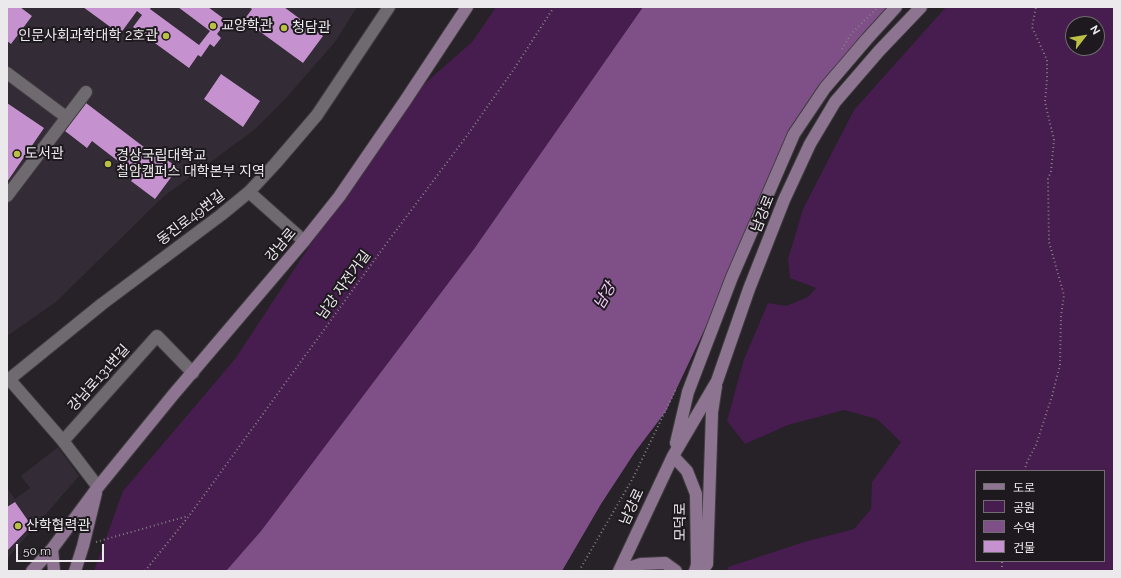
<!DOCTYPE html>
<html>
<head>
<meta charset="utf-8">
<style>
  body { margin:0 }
  #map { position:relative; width:1121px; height:578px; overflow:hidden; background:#262227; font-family:Raleway,"Noto Sans KR",sans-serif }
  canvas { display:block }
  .frame { position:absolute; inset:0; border:8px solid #ece9ec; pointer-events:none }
  .legend { position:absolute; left:975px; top:470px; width:130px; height:92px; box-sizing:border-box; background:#1d191e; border:1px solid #706c70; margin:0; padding:5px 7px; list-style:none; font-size:12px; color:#ece9ec }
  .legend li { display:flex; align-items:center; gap:8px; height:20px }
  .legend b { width:20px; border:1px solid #706c70 }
  .north { position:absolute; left:1065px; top:16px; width:40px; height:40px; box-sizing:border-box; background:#1d191e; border:1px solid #706c70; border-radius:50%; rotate:59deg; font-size:11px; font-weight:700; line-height:16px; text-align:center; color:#ece9ec }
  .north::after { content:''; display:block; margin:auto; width:14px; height:18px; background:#bbc045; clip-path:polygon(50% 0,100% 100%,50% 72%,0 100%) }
  .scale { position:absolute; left:16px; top:544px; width:88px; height:18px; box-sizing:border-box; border:2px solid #ece9ec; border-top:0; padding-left:5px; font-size:12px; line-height:14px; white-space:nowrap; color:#ece9ec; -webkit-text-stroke:3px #1d191e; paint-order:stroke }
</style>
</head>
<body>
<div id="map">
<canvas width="1121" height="578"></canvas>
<div class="frame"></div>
<ul class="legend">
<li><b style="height:5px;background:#8d7591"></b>도로</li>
<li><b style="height:11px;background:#471c4f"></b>공원</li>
<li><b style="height:11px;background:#7f4f87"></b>수역</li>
<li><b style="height:11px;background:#c591ce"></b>건물</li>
</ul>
<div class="north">N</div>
<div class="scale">50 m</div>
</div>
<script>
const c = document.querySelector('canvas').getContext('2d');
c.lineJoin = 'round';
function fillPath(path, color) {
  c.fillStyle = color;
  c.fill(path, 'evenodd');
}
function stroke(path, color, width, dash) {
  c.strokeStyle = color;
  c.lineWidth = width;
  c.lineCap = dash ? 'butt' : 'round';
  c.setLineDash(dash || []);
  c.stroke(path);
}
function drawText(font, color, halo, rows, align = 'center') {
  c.font = font + ' Raleway,"Noto Sans KR",sans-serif';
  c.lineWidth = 4;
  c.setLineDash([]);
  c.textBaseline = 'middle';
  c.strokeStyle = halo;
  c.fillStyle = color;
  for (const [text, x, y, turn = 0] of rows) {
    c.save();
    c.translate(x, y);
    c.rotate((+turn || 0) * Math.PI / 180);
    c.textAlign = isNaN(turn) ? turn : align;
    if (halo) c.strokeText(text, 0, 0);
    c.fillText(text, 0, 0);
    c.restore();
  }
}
fillPath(new Path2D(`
  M7,7h350l-22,35 -49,56 -32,32 -91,67 -107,105 -49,34z
  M58,447l21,29 -72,83v-71l8,11 15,-11 -9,-12z`), '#332b35');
fillPath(new Path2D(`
  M496,7h147l-169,242 -213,282 -35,40h-132l29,-80 112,-132 170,-258 67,-59z
  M946,7h168v564h-386v-4l76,-25 50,-13 17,-20 1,-27 29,-40 -24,-23 -33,-9 -56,15 -43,19 -18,-23 17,-62 24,-56 18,3 22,-9 8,-9 -26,-10 -2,-19 15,-50 51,-99zM1073,24h24v24h-24zM976,471h128v90h-128z`), '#471c4f');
fillPath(new Path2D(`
  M643,7h259l-95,106 -141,298 -31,41 -34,52 -39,67h-336l35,-40 213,-282z`), '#7f4f87');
fillPath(new Path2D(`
  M7,7h13l12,9 -21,28 -4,-3z
  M83,7h68l-1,2 49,36 11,-14 -32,-24h30l19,14 -10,13 4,4 -7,9 -4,-3 -9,13 -3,-2 -9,13 -56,-41 9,-12 -5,-4 -17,23z
  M249,7h35l39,29 -20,27 -59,-43 8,-11z
  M221,74l39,27 -17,26 -39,-28z
  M7,103l37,25 -37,54z
  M86,103l75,57 2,-3 15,11 -23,31 -24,-18 5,-6 -44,-34 -5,7 -22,-17z
  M15,502l14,20 -1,7 -21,22v-44z`), '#c591ce');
const street = new Path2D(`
  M7,73l59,44
  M249,192l55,49
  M7,196l79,-104
  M9,379l54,62 35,46
  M7,381l95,-77 119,-89 28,-23 26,-28 42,-49 72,-108
  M63,441l94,-105 36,37`);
const secondary = new Path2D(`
  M676,443l12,-51 44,-115 62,-143 31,-46 42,-49 29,-32
  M673,456l14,15 9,23 1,71 -2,6
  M52,549l2,22
  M32,571l20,-22 46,-62 75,-92 131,-154 35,-44 66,-96 62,-94
  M75,571l8,-25 13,-53
  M619,571l54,-115 44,-75 32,-92 35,-89 26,-56 25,-42 44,-51 42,-44
  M619,571l22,-7 24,-1 11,8
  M702,571l5,-7 5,-152 4,-26`);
stroke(street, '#403d40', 14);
stroke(secondary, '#403d40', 14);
stroke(new Path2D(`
  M842,49l9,-15 27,-27
  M1025,471l1,-7 10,-19 16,-49 8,-31 1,-49 3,-21 -15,-53 -1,-63 3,-8 3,-31 -9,-38 2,-23v-19l-15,-33 4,-20
  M96,542l92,-26
  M145,571l44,-55 200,-276 77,-103 48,-68 40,-62
  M579,571l54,-93 43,-89
  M1002,571v-10`), '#858185', 2, [1, 3]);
stroke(street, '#6f6a70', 12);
stroke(secondary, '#8d7591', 12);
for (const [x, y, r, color] of [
  [213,26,4,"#bbc045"],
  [284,28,4,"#bbc045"],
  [166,36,4,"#bbc045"],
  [17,154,4,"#bbc045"],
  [108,164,4,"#bbc045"],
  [18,526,4,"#bbc045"]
]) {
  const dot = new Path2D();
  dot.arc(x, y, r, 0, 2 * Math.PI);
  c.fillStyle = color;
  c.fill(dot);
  stroke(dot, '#1d191e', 1.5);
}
drawText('14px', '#ece9ec', '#1d191e', [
  ["교양학관",221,26],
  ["청담관",292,28],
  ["인문사회과학대학 2호관",158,36,"right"],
  ["도서관",25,154],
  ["경상국립대학교",116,156],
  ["칠암캠퍼스 대학본부 지역",116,172],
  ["산학협력관",26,526]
], 'left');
drawText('14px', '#ece9ec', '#1d191e', [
  ["남강로",763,214,-68],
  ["동진로49번길",191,218,-37],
  ["강남로",281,245,-50],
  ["남강 자전거길",344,285,-54],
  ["강남로131번길",99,378,-48],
  ["남강로",632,507,-65],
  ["모덕로",681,522,-90]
]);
drawText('italic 15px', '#f5cbfc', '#1d191e', [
  ["남강",605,296,-60]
]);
</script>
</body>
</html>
